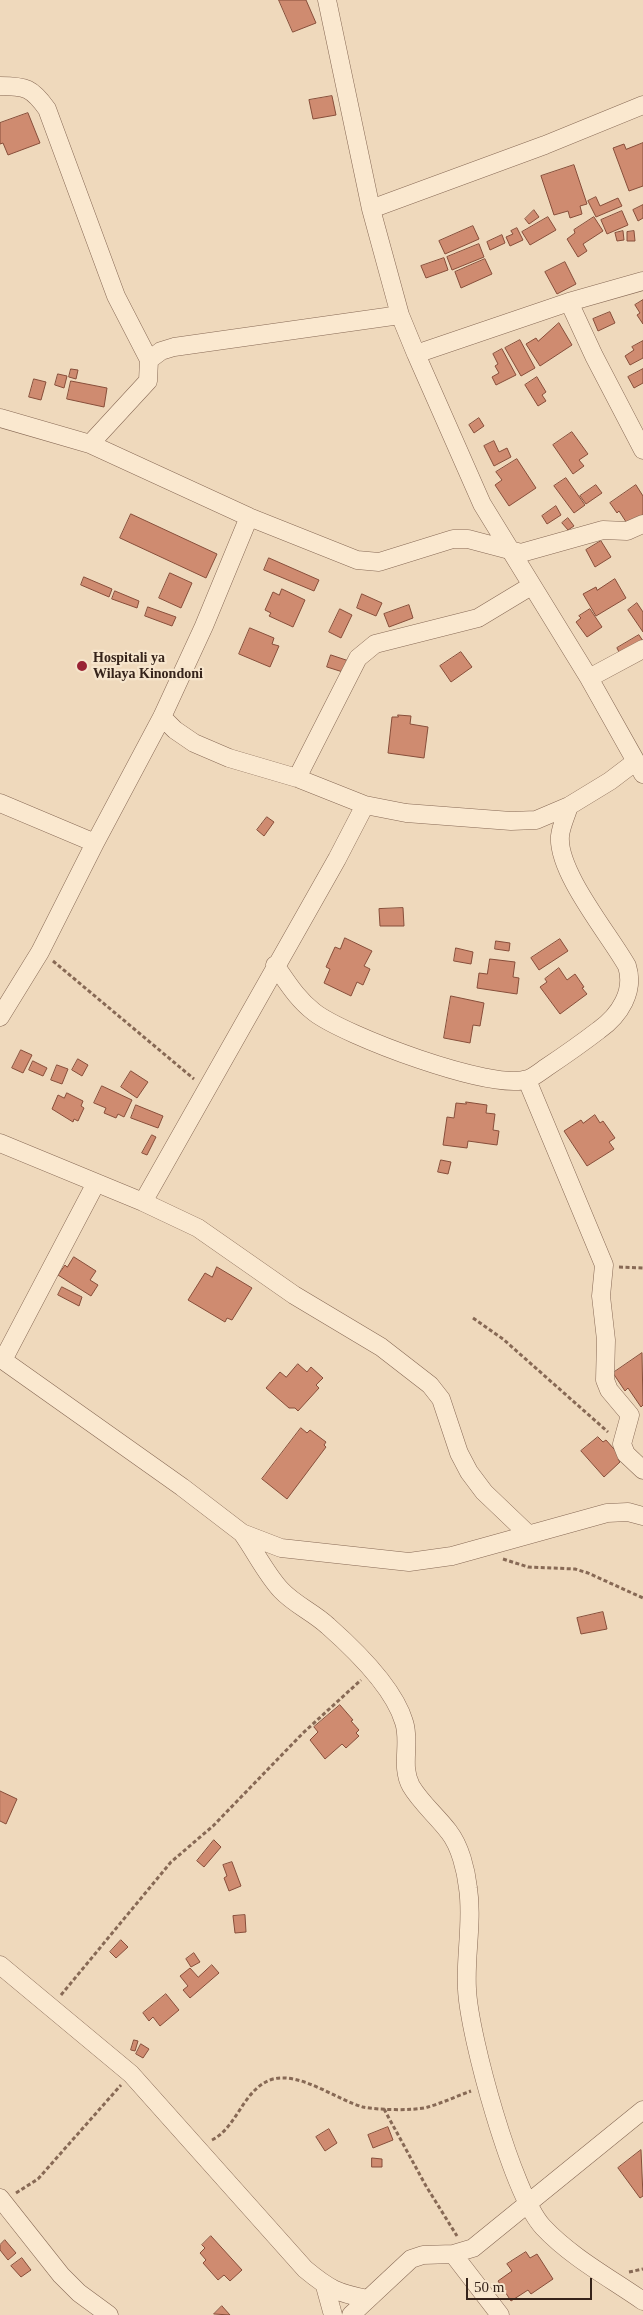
<!DOCTYPE html>
<html>
<head>
<meta charset="utf-8">
<style>
  body { margin:0 }
  #map { position:relative; width:643px; height:2315px; overflow:hidden; background:#efd9bc; font-family:Georgia,serif }
  canvas { display:block }
  .scale { position:absolute; left:466px; top:2278px; width:126px; height:22px; box-sizing:border-box; border:2px solid #36241b; border-top:0; padding-left:6px; font-size:15px; line-height:18px; white-space:nowrap; color:#36241b; -webkit-text-stroke:4px #f6e5cc; paint-order:stroke }
</style>
</head>
<body>
<div id="map">
<canvas width="643" height="2315"></canvas>
<div class="scale">50 m</div>
</div>
<script>
const c = document.querySelector('canvas').getContext('2d');
c.lineJoin = 'round';
function fillPath(path, color) {
  c.fillStyle = color;
  c.fill(path, 'evenodd');
}
function stroke(path, color, width, dash) {
  c.strokeStyle = color;
  c.lineWidth = width;
  c.lineCap = dash ? 'butt' : 'round';
  c.setLineDash(dash || []);
  c.stroke(path);
}
function drawText(font, color, halo, rows, align = 'center') {
  c.font = font + ' Georgia,serif';
  c.lineWidth = 4.5;
  c.setLineDash([]);
  c.textBaseline = 'middle';
  c.strokeStyle = halo;
  c.fillStyle = color;
  for (const [text, x, y, turn = 0] of rows) {
    c.save();
    c.translate(x, y);
    c.rotate((+turn || 0) * Math.PI / 180);
    c.textAlign = isNaN(turn) ? turn : align;
    if (halo) c.strokeText(text, 0, 0);
    c.fillText(text, 0, 0);
    c.restore();
  }
}
const building = new Path2D(`
  M279,0h27l10,23 -23,9z
  M332,96l4,19 -23,4 -4,-19z
  M28,113l12,30 -32,12 -5,-12 -3,1v-21z
  M643,143v43l-14,5 -16,-43 11,-4 2,5z
  M574,165l13,39 -7,2 2,8 -12,4 -2,-7 -14,4 -13,-39z
  M596,197l4,9 18,-8 4,8 -26,11 -8,-16z
  M643,205v13l-5,3 -5,-11z
  M534,210l5,7 -10,7 -4,-5z
  M622,211l6,14 -21,9 -6,-14z
  M548,217l8,13 -26,15 -8,-13z
  M594,217l9,14 -20,13 4,7 -9,6 -11,-18 8,-6 -1,-3z
  M473,226l6,13 -34,15 -6,-13z
  M517,228l6,12 -13,6 -4,-9 7,-3 -2,-3z
  M623,231l1,9 -7,1 -2,-8z
  M634,231l1,10h-8v-9z
  M502,235l3,8 -15,7 -3,-8z
  M479,244l5,13 -32,13 -5,-13z
  M444,258l4,12 -22,8 -5,-12z
  M485,259l7,15 -31,14 -6,-16z
  M565,262l11,22 -19,10 -12,-22z
  M643,300v24l-6,-9 3,-2 -5,-8z
  M610,312l5,11 -17,8 -5,-12z
  M559,323l13,22 -32,21 -14,-22 10,-6 2,3z
  M520,340l15,28 -14,8 -16,-28z
  M643,341v17l-13,7 -5,-9 9,-6 -2,-3z
  M502,349l14,26 -20,10 -4,-8 7,-4 -4,-7 3,-2 -5,-10z
  M71,369l7,1 -2,9 -7,-2z
  M643,369v14l-9,5 -6,-11z
  M58,374l9,2 -3,12 -9,-3z
  M537,377l9,15 -4,3 4,6 -8,5 -13,-21z
  M34,379l12,3 -5,18 -12,-3z
  M71,381l36,7 -3,19 -37,-8z
  M479,418l5,8 -10,7 -5,-8z
  M572,432l16,22 -9,6 5,6 -11,8 -20,-29z
  M494,441l5,11 8,-4 4,9 -17,9 -10,-20z
  M517,459l19,29 -27,18 -14,-21 7,-5 -6,-8z
  M566,478l19,27 -11,8 -20,-27z
  M596,485l6,8 -16,11 -6,-8z
  M636,485l7,11v23l-13,9 -11,-17 -2,2 -7,-10z
  M556,506l5,9 -14,9 -5,-8z
  M131,514l86,40 -11,24 -86,-40z
  M568,518l6,8 -6,4 -6,-7z
  M601,541l10,16 -16,10 -9,-17z
  M269,558l50,22 -5,11 -50,-21z
  M170,573l22,10 -11,25 -22,-10z
  M84,577l28,12 -3,8 -28,-12z
  M615,579l11,19 -30,18 -13,-22 13,-7 1,3z
  M282,589l23,11 -12,27 -24,-11 2,-3 -6,-3 8,-18 6,3z
  M115,591l24,10 -2,7 -25,-9z
  M362,594l20,9 -6,13 -19,-8z
  M637,603l6,9v20l-15,-22z
  M409,605l4,13 -24,9 -5,-13z
  M148,607l28,10 -4,9 -27,-10z
  M340,609l12,6 -11,23 -12,-6z
  M590,609l12,18 -15,10 -11,-15 5,-4 -2,-2z
  M250,628l24,10 -2,6 7,2 -9,21 -31,-13z
  M639,635l4,6 -23,13 -3,-6z
  M461,652l11,15 -21,15 -11,-16z
  M331,655l18,6 -3,12 -19,-6z
  M398,715l13,1 -1,8 18,3 -4,31 -36,-5 4,-36h6z
  M267,817l7,5 -10,14 -7,-6z
  M403,908l1,18h-24l-1,-17z
  M345,938l27,13 -8,15 6,3 -7,16 -6,-3 -6,14 -27,-13 6,-14 -4,-2 9,-20 5,2z
  M560,939l8,12 -29,19 -8,-12z
  M496,941l14,2 -1,8 -14,-2z
  M456,948l17,4 -2,12 -17,-3z
  M490,959l25,3 -2,15 6,1 -2,16 -40,-6 2,-15 8,1z
  M559,968l8,12 8,-6 9,13 -2,1 5,6 -27,20 -20,-27 7,-5 -2,-3z
  M451,996l33,7 -4,23 -7,-1 -3,18 -26,-5z
  M21,1050l11,5 -9,18 -11,-5z
  M78,1059l10,6 -6,11 -10,-6z
  M33,1061l14,7 -4,8 -14,-6z
  M57,1065l11,4 -6,15 -11,-4z
  M131,1071l17,11 -11,16 -16,-11z
  M102,1086l30,14 -8,17 -6,-3 -2,4 -12,-5 2,-5 -12,-5z
  M67,1093l16,8 -2,5 3,2 -6,13 -4,-2 -1,3 -21,-13 6,-14 6,3z
  M466,1102l21,3 -1,8 9,1 -2,16 6,1 -2,14 -29,-4 -1,7 -24,-3 4,-28 7,1 2,-15 10,1z
  M136,1105l27,11 -5,12 -27,-10z
  M595,1115l5,8 3,-2 12,17 -6,4 5,7 -27,17 -23,-35 17,-11 2,3z
  M152,1135l4,2 -9,18 -5,-2z
  M441,1160l10,2 -3,12 -10,-2z
  M74,1257l22,14 -6,9 8,5 -7,11 -33,-21 7,-10 2,2z
  M217,1267l35,21 -20,32 -5,-2 -2,4 -37,-22 17,-27 7,4z
  M62,1287l20,10 -3,9 -21,-11z
  M642,1353l1,52 -2,2 -13,-19 -3,3 -12,-18z
  M298,1364l9,8 4,-5 12,11 -7,7 3,3 -21,23 -3,-3h-6l-23,-20 14,-16 6,5z
  M301,1428l6,5 3,-3 16,12 -2,3 2,2 -39,52 -25,-20z
  M598,1437l5,5 3,-2 15,17 -3,2 2,3 -16,15 -23,-26z
  M603,1612l4,17 -26,5 -4,-16z
  M340,1705l13,15 -2,1 8,9 -3,3 3,3 -13,12 -4,-4 -17,15 -15,-19 8,-8 -4,-5z
  M0,1791l17,8 -11,25 -6,-3z
  M214,1840l7,7 -17,20 -7,-6z
  M232,1862l9,24 -12,5 -5,-13 3,-2 -4,-11z
  M245,1915l1,17 -11,1 -2,-17z
  M121,1940l7,7 -12,11 -6,-6z
  M194,1953l6,9 -9,5 -5,-8z
  M212,1965l7,8 -29,25 -7,-8 5,-4 -8,-10 10,-8 8,9z
  M166,1994l13,16 -19,16 -7,-9 -4,4 -6,-8z
  M134,2040l4,1 -3,10 -4,-1z
  M141,2044l8,5 -6,9 -7,-4z
  M388,2127l5,13 -20,8 -5,-13z
  M329,2129l8,14 -12,8 -9,-14z
  M641,2150l2,46 -3,2 -22,-30z
  M372,2158l10,1v8h-10z
  M211,2236l31,34 -12,11 -6,-6 -6,5 -15,-17 3,-3 -6,-7 5,-5 -3,-3z
  M5,2240l11,13 -8,7 -8,-10v-5z
  M526,2252l4,6 7,-4 16,25 -22,15 -3,-4 -17,11 -13,-20 14,-10 -5,-7z
  M22,2258l9,12 -10,7 -10,-11z
  M222,2306l8,9 -16,-1z`);
fillPath(building, '#cf8b70');
stroke(building, '#874e3a', 1);
const minor = new Path2D(`
  M327,0l44,209 29,106 16,39 66,150 107,174 54,96
  M0,86c26,0 32,2 47,23l69,187 33,64
  M371,209l174,-64 98,-40
  M569,302l25,54 49,94
  M416,354l153,-52 74,-21
  M0,418l90,26 159,73 108,43 22,2 74,-23h15l53,14 82,-23 24,1 16,-7
  M90,444l58,-63 1,-21 12,-9 13,-4 226,-32
  M589,678l54,-29
  M162,717l13,13 19,13 35,15 68,20 68,27 41,8 105,8 25,-1 33,-14
  M297,778l61,-120 17,-14 103,-26 53,-32
  M0,803l95,40
  M275,965c12,17 22,34 39,47 29,23 179,80 214,67 6,-2 13,-8 19,-12 18,-12 35,-24 52,-37 21,-15 36,-39 28,-64 -18,-32 -70,-94 -67,-130 1,-10 6,-20 9,-30l41,-25 25,-19
  M0,1017l40,-65 55,-109 67,-126 42,-91 45,-109
  M527,1080l77,185 -3,31 5,44 -1,40 4,10 21,25 -8,29 4,10 17,16
  M0,1143l143,59 55,26 96,67 87,52 49,38 11,14 18,54 10,19 15,20 44,42
  M143,1202l194,-343 28,-54
  M0,1358l182,129 60,46 39,15 128,14 43,-6 155,-43 21,-1 15,4
  M3,1360l93,-177
  M242,1533c13,18 24,41 39,57 14,15 32,22 47,36 26,23 66,62 76,96 7,21 -4,44 7,64 10,17 26,30 38,46 11,14 17,38 19,56 5,33 -3,68 -1,101 2,47 46,206 76,238 28,30 67,51 100,74
  M0,1965l131,109 174,195c24,20 32,24 63,30
  M0,2198l61,77 18,18 30,22
  M453,2254l47,61
  M325,2286l8,29
  M351,2315l60,-56 12,-4 30,-1 20,-6 170,-138`);
stroke(minor, '#876955', 19);
stroke(new Path2D(`
  M53,961l141,118
  M619,1267l24,1
  M473,1318l30,21 105,93
  M503,1559l25,8 47,2 13,4 55,25
  M61,1995l110,-133 42,-36 90,-93 58,-53
  M384,2109l42,77 31,50
  M212,2140c26,-13 31,-52 61,-61 28,-7 64,21 90,28 15,3 51,4 65,0 14,-4 29,-11 43,-16
  M16,2193l22,-14 83,-94
  M629,2272l14,-3`), '#876955', 3, [4, 2.5]);
stroke(minor, '#fae8cf', 18);
for (const [x, y, r, color] of [
  [82,666,6,"#992333"]
]) {
  const dot = new Path2D();
  dot.arc(x, y, r, 0, 2 * Math.PI);
  c.fillStyle = color;
  c.fill(dot);
  stroke(dot, '#f6e5cc', 2);
}
drawText('bold 14px', '#36241b', '#f6e5cc', [
  ["Hospitali ya",93,658],
  ["Wilaya Kinondoni",93,674]
], 'left');
</script>
</body>
</html>
